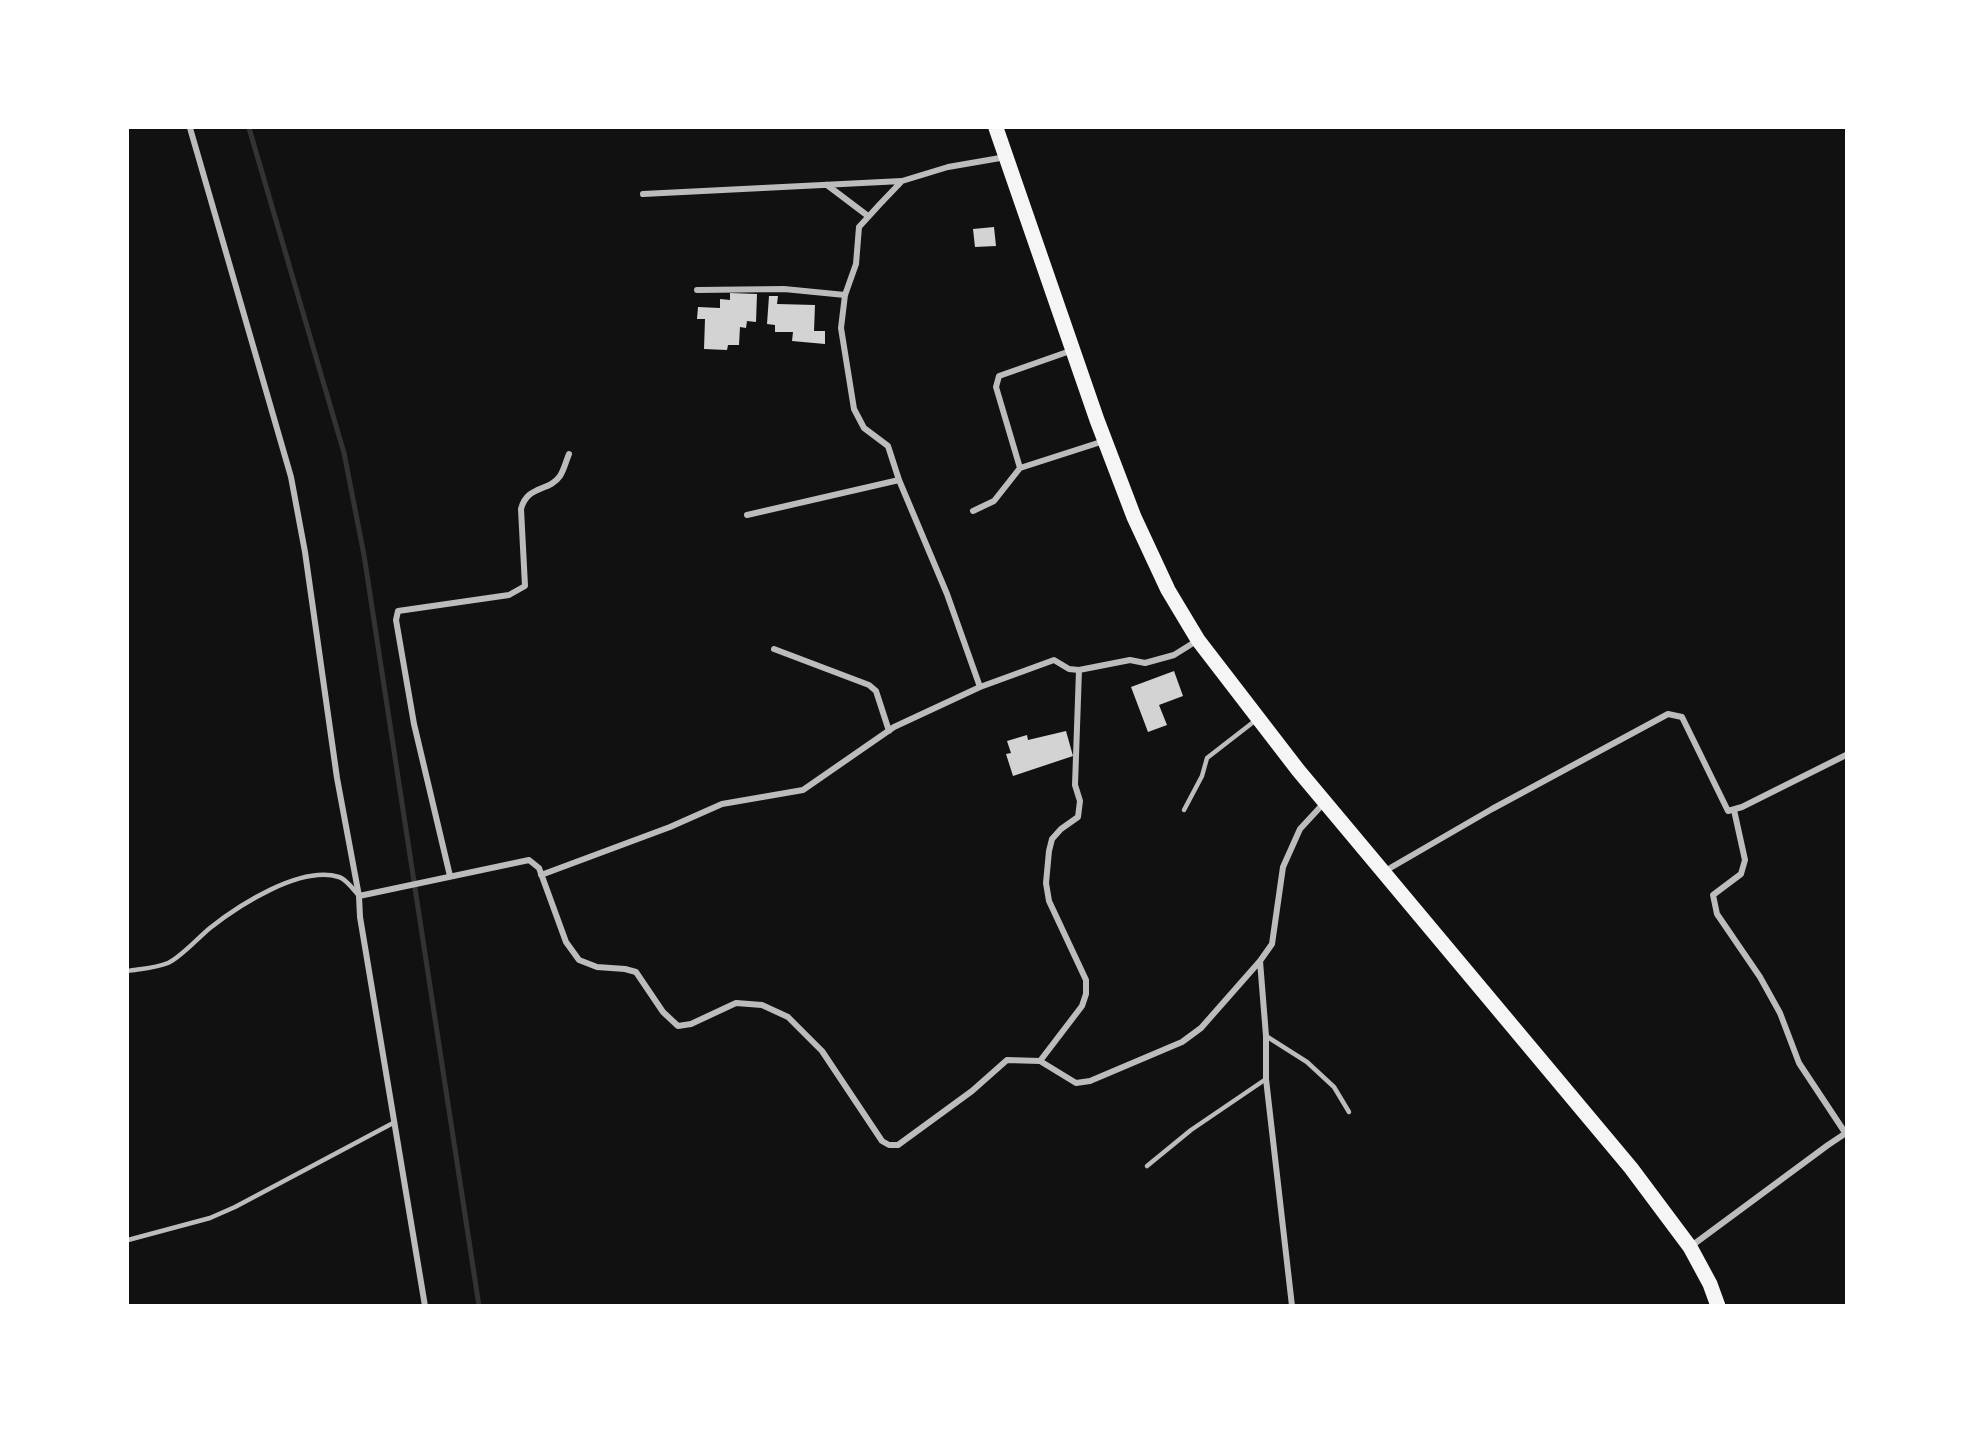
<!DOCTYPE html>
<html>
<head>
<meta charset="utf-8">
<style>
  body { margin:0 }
  #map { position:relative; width:1974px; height:1433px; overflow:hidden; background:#111; font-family:Mulish,sans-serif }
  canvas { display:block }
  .frame { position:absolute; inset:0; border:129px solid #fff; pointer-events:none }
</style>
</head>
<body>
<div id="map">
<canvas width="1974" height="1433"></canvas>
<div class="frame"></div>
</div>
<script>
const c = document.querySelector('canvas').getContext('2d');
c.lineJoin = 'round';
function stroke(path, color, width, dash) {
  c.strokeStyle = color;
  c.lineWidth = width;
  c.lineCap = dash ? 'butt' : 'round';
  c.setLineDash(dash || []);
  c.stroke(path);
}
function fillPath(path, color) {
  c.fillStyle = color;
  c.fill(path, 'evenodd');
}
stroke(new Path2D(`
  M249,128l95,325 20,102 115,751`), '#333', 5);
fillPath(new Path2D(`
  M994,227l2,19 -21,1 -2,-18z
  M730,293l27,1 -1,28 -9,-1 -1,7 -6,-1 -1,18h-11l-1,5 -23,-1 1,-30h-8l1,-12 22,1v-9l10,1z
  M769,296h9l-1,8 38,1 -1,26h11v13l-33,-3 1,-9h-18v-7l-8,-1z
  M1174,671l9,25 -24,9 8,20 -19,7 -17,-45z
  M1066,731l7,25 -60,20 -7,-22 5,-1 -4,-12 20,-6 1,5z`), '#d3d3d3');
stroke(new Path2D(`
  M1184,810l18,-34 5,-18 49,-38
  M128,971c12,-2 28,-3 40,-8 12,-5 31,-26 42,-35 29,-23 91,-63 129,-51 7,2 15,13 20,19
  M1266,1036l41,26 27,25 15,25
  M1147,1166l44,-36 75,-51
  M128,1240l82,-22 25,-11 160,-85`), '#bcbcbc', 4.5);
stroke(new Path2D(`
  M190,128l101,349 14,75 32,226 22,118 1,21 65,389
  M827,185l41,31
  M643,194l259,-13
  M697,290l87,-1 61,6
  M1073,350l-74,26 -3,11 24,81 84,-27
  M973,511l21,-10 26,-33
  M747,515l152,-35
  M774,649l95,36 7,6 13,40
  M980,687l-33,-93 -48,-114 -11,-34 -24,-18 -10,-19 -13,-81 4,-33 11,-31 3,-37 21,-23 22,-23 46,-14 58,-10
  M1734,810l11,50 -4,14 -28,21 4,19 43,63 20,36 19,50 47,71
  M1385,871l107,-62 176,-95 14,3 46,94 14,-4 104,-52
  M541,875l129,-48 52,-23 81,-14 91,-63 86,-40 74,-27 15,9 10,1 51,-10 15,3 29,-8 24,-15
  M450,876l-36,-152 -18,-104 2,-9 111,-16 16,-9 -4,-77c6,-24 28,-17 39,-33 4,-6 6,-15 9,-22
  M359,896l170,-36 10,8 27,74 13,18 18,7 28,2 11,3 27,40 15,14 13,-2 45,-21 26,2 26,12 34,34 60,90 7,4h9l74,-54 35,-31 33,1 36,22 14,-2 92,-39 19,-14 59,-67 12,-17 11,-77 17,-38 24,-26
  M1260,961l6,75v43l26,227
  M1040,1061l42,-55 4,-12v-14l-37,-79 -3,-18 3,-32 3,-12 9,-10 17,-12 2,-16 -5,-16 4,-115
  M1690,1247l138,-102 18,-12`), '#bcbcbc', 6);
stroke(new Path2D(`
  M996,128l101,292 37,97 34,73 30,50 100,130 333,398 59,79 20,37 8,22`), '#f5f5f5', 15);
</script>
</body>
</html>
